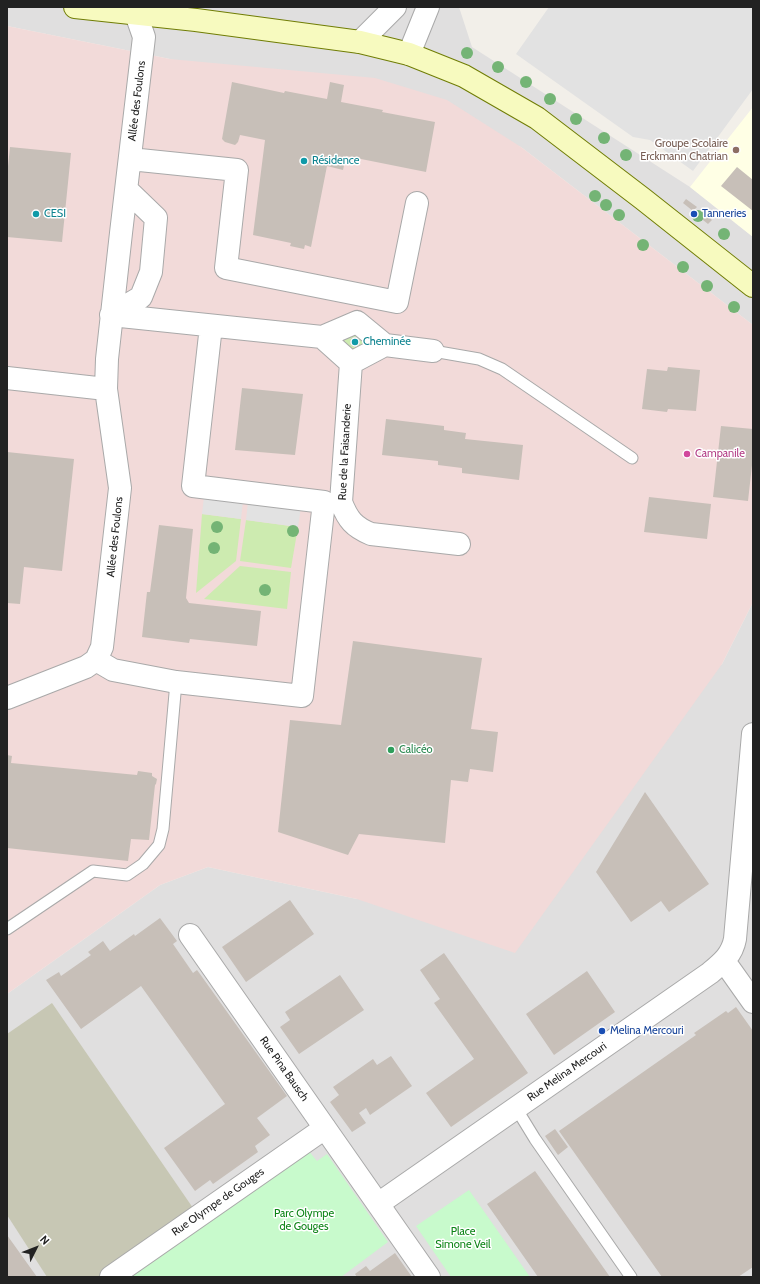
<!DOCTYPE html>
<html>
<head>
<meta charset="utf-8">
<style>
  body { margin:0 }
  #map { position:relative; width:760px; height:1284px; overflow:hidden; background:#f2efe9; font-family:Cabin,sans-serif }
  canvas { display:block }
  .frame { position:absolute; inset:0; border:8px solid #222; pointer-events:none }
  .north { position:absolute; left:16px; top:1228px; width:40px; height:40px; -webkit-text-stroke:3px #fff; paint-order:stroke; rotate:48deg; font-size:11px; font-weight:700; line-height:16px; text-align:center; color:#222 }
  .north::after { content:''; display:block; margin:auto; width:14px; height:18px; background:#222; clip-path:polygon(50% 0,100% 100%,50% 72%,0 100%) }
</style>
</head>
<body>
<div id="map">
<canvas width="760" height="1284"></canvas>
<div class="frame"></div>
<div class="north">N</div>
</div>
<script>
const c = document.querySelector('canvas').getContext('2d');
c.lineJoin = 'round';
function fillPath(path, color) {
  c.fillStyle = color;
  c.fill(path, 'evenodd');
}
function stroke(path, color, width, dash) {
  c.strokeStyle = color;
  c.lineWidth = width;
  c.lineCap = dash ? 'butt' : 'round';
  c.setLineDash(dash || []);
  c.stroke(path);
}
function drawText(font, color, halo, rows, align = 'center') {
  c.font = font + ' Cabin,sans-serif';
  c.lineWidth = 3;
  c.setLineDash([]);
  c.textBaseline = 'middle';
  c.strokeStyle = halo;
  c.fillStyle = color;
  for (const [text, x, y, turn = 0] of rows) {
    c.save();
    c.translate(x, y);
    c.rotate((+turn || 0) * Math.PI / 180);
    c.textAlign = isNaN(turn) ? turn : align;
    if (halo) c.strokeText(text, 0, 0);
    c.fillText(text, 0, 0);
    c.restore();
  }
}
fillPath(new Path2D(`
  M7,7h452l13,40 218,140 63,50v88l-232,-178 -351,-88 -163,-33z
  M753,602v675h-746v-283l153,-109 48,-18 149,32 365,-235z`), '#e0dfdf');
fillPath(new Path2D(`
  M7,26l163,33 205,19 72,22 74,47 232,178v277l-31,62 -207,289 -158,-54 -149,-32 -48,18 -153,109z`), '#f2dad9');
fillPath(new Path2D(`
  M753,107v130l-63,-50z`), '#ffffe5');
fillPath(new Path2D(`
  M52,1003l141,205 -87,69h-59l-40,-62v-181z`), '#c7c7b4');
fillPath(new Path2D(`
  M351,333l16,6 -5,12 -13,-2 -7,-8 1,-3z
  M202,514l39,5 -5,42 -40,32z
  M246,520l52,7 -7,41 -51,-7z
  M240,566l51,6 -4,37 -83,-10z`), '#cdebb0');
fillPath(new Path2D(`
  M307,1149l10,12 10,-7 61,88 -47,35h-215z
  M469,1190l61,87h-79l-35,-51z`), '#c8facc');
fillPath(new Path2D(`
  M549,7h204v82l-60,82 -43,-31 -17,-3 -117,-83z
  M205,488l39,4 -3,27 -39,-5z
  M249,493l53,7 -4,27 -52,-7z`), '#e2e2e2');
fillPath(new Path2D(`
  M232,82l52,11 1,-2 42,8 3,-17 14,3 -3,17 42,8 -1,2 53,10 -9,50 -80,-16 -3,14 -16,-4 -16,81 -6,-2 -1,4 -14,-3 1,-3 -38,-8 12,-95 -25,-5 -2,7 -3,3 -10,-3 -3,-3z
  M10,147l61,6 -9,89 -55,-5v-61z
  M737,167l16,13v31l-32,-25z
  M686,199l11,8 -4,4 -10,-8z
  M702,212l10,8 -4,4 -10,-8z
  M350 342a5 5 0 1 1 10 0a5 5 0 1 1-10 0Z
  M668,367l32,3 -4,41 -28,-2 -1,3 -25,-3 5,-40 20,2z
  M242,388l61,6 -8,61 -60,-5z
  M386,419l58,7v4l22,3 -1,6 58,6 -4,35 -57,-7v-5l-24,-3v-4l-56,-6z
  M721,426l32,3v27l-5,45 -35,-4z
  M7,452l67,7 -12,112 -38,-4 -4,37 -13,-1z
  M649,497l62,7 -4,35 -63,-7z
  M159,525l34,4 -7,69 3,5 72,8 -4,35 -67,-7 -1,4 -47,-6 5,-45h3z
  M353,641l129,17 -11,71 27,3 -5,40 -23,-3 -2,13 -17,-2 -6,63 -86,-9 -11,21 -70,-23 12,-112 51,5z
  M7,755l5,1 -1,7 126,12 1,-4 14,2v3l5,3 -1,5 -1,1 -6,55 -18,-1 -3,22 -121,-13z
  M645,792l64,92 -40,28 -8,-11 -30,21 -35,-50z
  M290,900l24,34 -68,48 -24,-35z
  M160,918l17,23 -4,3 9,13 11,16 4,-3 3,4 87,122 -30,22 13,17 -15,11 3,6 -45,32 -3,-4 -15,11 -31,-43 61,-44 -84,-118 -60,43 -35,-49 13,-8 2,4 30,-21 -3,-3 15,-11 7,10 24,-17 1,2z
  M444,953l84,120 -77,54 -25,-34 48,-34 -40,-56 6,-4 -20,-29z
  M587,971l28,41 -61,43 -28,-41z
  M340,975l24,35 -65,44 -19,-27 10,-7 -5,-8z
  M736,1007l17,24v236l-15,10h-76l-103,-146 137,-96 -2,-2 32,-22 2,2z
  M391,1056l21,30 -42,29 -4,-7 -7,5 7,10 -14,9 -22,-30 9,-7 -6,-8 40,-28 4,6z
  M555,1129l13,18 -10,8 -13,-19z
  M535,1171l49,69 26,37h-72l-51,-73z
  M7,1235l30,42h-30z
  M395,1253l17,24h-55l-2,-3 11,-8 4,5z`), '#c7bfb8');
const service = new Path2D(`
  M433,351l46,8 23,10 130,89
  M7,929l86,-58 34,4 16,-11 16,-19 4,-16 13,-147
  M516,1108l19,31 96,138`);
const minor = new Path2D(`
  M360,42l35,-35
  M409,54l19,-47
  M130,159l107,11 -11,98 171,34 20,-99
  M111,315l211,22 35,-15 28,23 -34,18 -29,-26
  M111,315l30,-18 10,-25 5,-54 -29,-28
  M385,345l48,6
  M351,363l-10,139c7,18 13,25 30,32l88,10
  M7,378l99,11
  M96,660l17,10 63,12 126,14 22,-194 -131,-16 18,-160
  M7,698l79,-31 10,-7 6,-13 18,-159 -14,-99 1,-30 14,-126 23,-196 -8,-23 -1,-7
  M190,935l239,342
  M724,961l29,41
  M378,1204l332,-231c12,-10 22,-18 25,-34l18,-205
  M111,1277l214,-149`);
const secondary = new Path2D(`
  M75,7l121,13 164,22 49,12 55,22 73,42 106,81 110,87`);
stroke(service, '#a9a9a9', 13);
stroke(minor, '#a9a9a9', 24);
stroke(secondary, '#707d05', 24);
stroke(service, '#fff', 11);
stroke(minor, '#fff', 22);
stroke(secondary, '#f7fabf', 22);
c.fillStyle = '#74b475';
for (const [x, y] of [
  [467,53],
  [498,67],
  [526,82],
  [550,99],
  [576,119],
  [604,138],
  [626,155],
  [595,196],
  [606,205],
  [619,215],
  [698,216],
  [724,234],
  [643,245],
  [683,267],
  [707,286],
  [734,307],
  [217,527],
  [293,531],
  [214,548],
  [265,590]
]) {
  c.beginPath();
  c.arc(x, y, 6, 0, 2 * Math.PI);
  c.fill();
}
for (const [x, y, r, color] of [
  [736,150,4,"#8d6e63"],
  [304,161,4,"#0f9aa8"],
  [36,214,4,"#0f9aa8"],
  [694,214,4,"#1a4fb4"],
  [355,342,4,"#0f9aa8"],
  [687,454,4,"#d1479c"],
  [391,750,4,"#2e9e5b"],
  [602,1031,4,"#1a4fb4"]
]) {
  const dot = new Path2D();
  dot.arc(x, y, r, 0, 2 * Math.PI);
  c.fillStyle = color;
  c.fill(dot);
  stroke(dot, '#fff', 1.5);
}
drawText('11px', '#222', '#fff', [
  ["Allée des Foulons",137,101,-83],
  ["Rue de la Faisanderie",345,452,-87],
  ["Allée des Foulons",115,537,-84],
  ["Rue Pina Bausch",284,1069,55],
  ["Rue Melina Mercouri",567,1072,-35],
  ["Rue Olympe de Gouges",218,1202,-35]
]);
drawText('11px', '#785e54', '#fff', [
  ["Groupe Scolaire",728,144],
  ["Erckmann Chatrian",728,157]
], 'right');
drawText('11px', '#0d838f', '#fff', [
  ["Résidence",312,161],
  ["CESI",44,214],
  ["Cheminée",363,342]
], 'left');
drawText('11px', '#164399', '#fff', [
  ["Tanneries",702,214],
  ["Melina Mercouri",610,1031]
], 'left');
drawText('11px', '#b23c85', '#fff', [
  ["Campanile",695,454]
], 'left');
drawText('11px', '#27864d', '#fff', [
  ["Calicéo",399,750]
], 'left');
drawText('11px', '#0c8416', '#fff', [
  ["Parc Olympe",304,1214],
  ["de Gouges",304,1227],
  ["Place",463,1232],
  ["Simone Veil",463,1245]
]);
</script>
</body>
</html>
